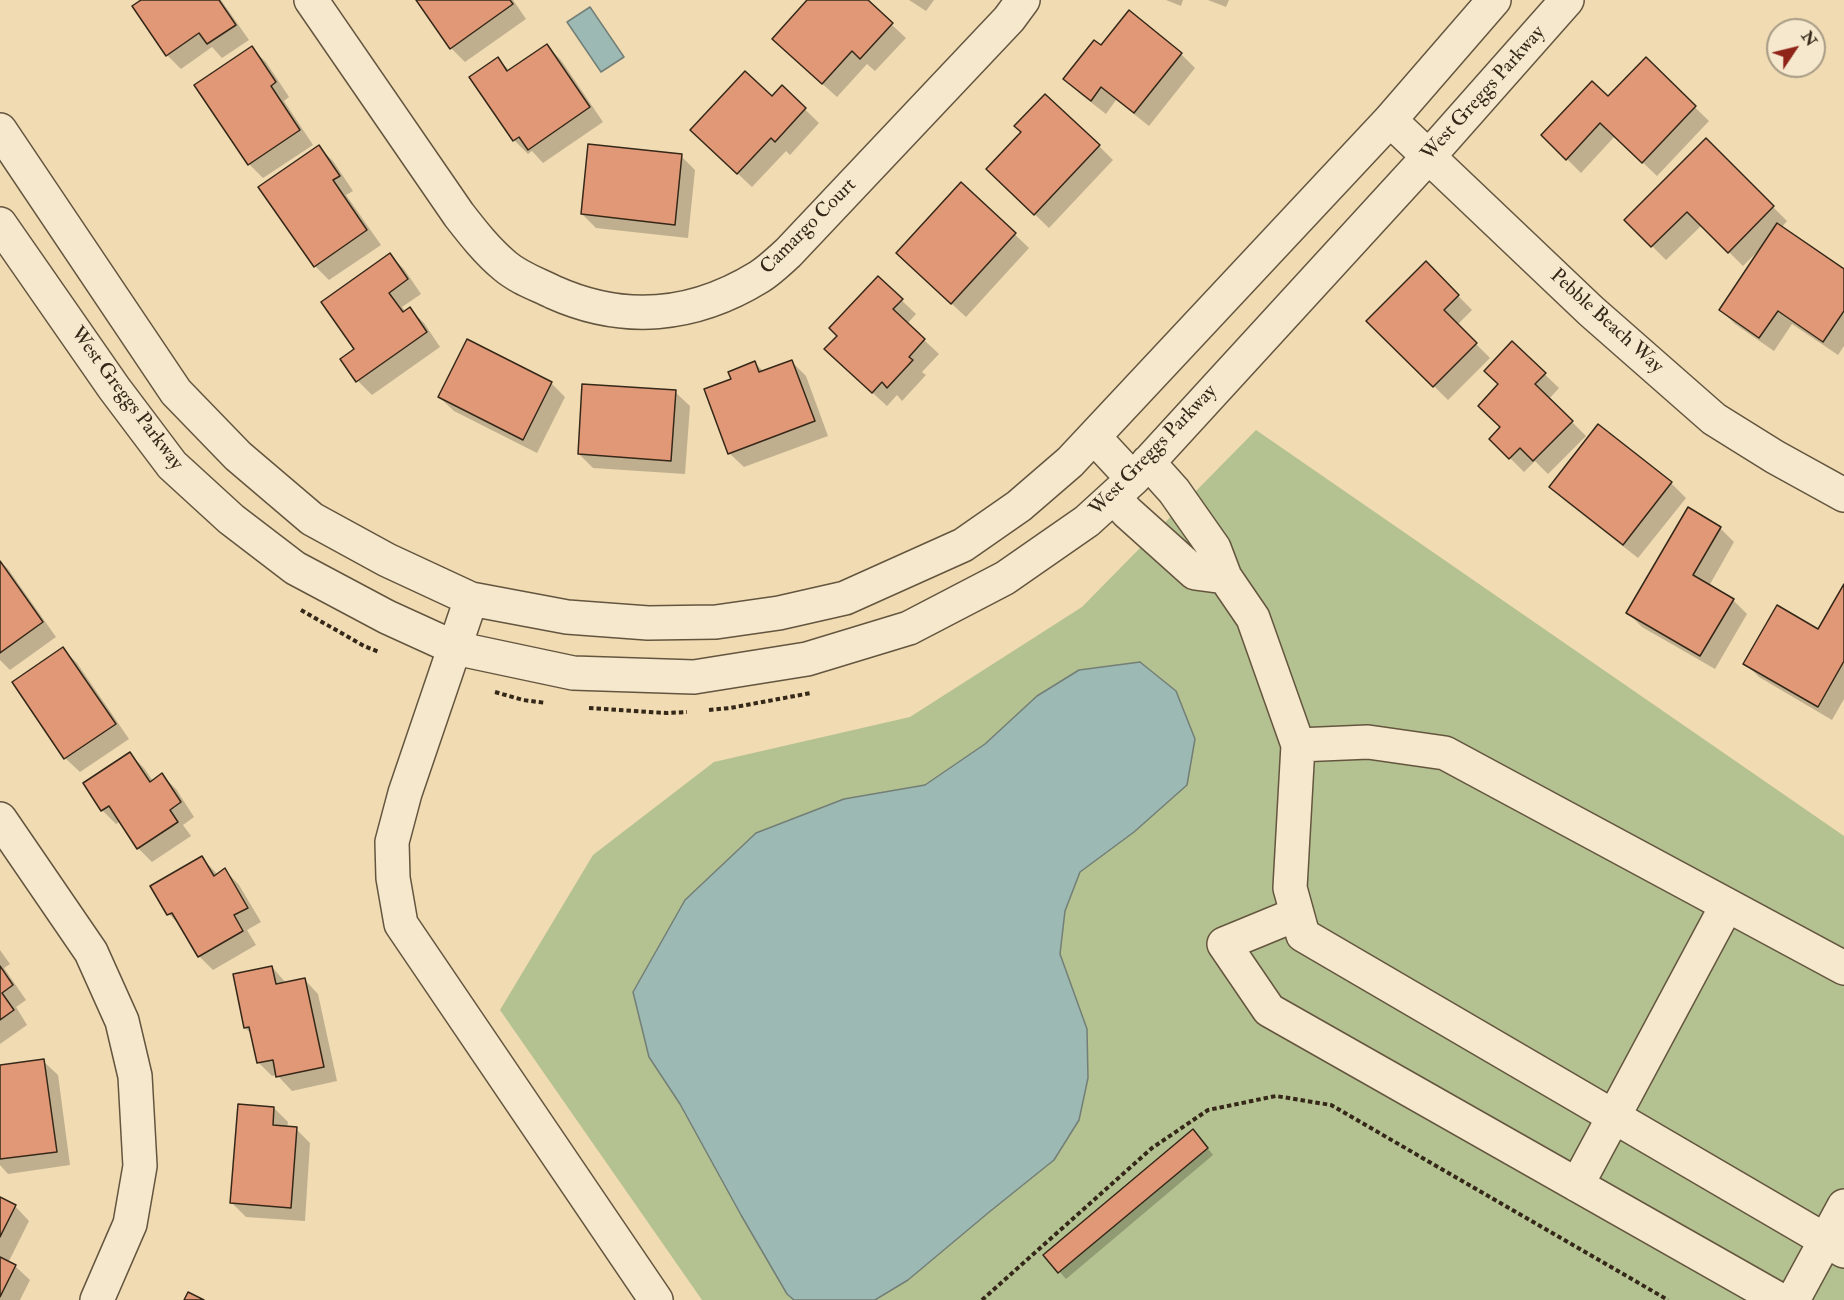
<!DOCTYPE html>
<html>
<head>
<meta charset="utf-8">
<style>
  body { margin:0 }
  #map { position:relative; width:1844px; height:1300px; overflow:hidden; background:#f0dbb2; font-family:"IM FELL Double Pica",serif }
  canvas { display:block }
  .north { position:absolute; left:1766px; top:18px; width:60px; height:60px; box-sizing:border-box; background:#f5e8cd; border:2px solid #a89b85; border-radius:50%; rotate:55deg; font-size:16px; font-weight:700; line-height:24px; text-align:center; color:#352819 }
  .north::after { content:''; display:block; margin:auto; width:21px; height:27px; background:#8f2418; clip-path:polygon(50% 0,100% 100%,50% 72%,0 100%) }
</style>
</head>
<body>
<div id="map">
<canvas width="1844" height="1300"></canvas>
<div class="north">N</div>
</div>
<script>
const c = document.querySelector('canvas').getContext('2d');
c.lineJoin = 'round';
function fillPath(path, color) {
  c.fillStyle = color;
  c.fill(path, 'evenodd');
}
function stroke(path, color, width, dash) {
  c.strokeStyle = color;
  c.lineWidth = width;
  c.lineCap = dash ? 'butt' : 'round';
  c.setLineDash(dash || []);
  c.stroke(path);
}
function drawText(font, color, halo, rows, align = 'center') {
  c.font = font + ' "IM FELL Double Pica",serif';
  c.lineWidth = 4.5;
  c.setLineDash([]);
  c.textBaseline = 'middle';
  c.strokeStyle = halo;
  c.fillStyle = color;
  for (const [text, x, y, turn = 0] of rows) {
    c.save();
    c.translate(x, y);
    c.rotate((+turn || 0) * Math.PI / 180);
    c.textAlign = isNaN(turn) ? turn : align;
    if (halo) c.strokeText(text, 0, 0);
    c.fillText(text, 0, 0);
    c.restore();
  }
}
fillPath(new Path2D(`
  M1256,430l588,406v464h-1142l-202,-290 93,-155 121,-93 196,-45 172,-110z`), '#b4c190');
const water = new Path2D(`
  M590,7l34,50 -23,15 -34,-50z
  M1140,662l36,29 19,48 -8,46 -53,47 -54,40 -15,39 -5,43 27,75 1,49 -9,42 -25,40 -66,53 -80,67 -33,20h-81l-7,-6 -46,-79 -61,-111 -31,-47 -16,-65 52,-92 71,-67 88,-34 81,-14 60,-41 52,-48 42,-26z`);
fillPath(water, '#9cb9b4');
stroke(water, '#737f76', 1.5);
fillPath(new Path2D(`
  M144,0h77l28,40 -27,18 -10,-11 -31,22 -14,-14z
  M418,0h95l13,19 -61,43 -14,-14z
  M809,0h56l41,38 -31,33 -8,-7 -30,33 -49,-44z
  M909,0h25l-8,11z
  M1166,0h17l-2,6z
  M1208,0h21l-3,7z
  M547,46l14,14 42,62 -60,41 -11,-12 -4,3 -14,-14 -16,-81 12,12z
  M1101,47l80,7 14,14 -46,58 -33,-26 -10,14 -27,-21 -14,-14z
  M251,48l15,14 23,35 -5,4 29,44 -50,33 -14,-14z
  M1646,59l63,62 -52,55 -42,-40 -34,37 -38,-38 65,-36z
  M782,87l37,36 -29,32 -4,-4 -34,36 -46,-43 66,-46z
  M1706,140l81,81 -6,7 63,42v76l-6,9 -46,-31 -18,27 -39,-27 -14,-14 39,-59 -1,-1 -16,16 -41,-41 -36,35 -40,-40z
  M1099,146l14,14 -64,68 -47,-45z
  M319,147l14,14 20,30 -7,4 35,50 -52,35 -14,-14z
  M681,156l14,14 -7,68 -92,-10 -14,-14z
  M962,184l67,64 -63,69 -54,-50z
  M390,255l14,14 17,25 -19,13 4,5 4,-3 14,14 16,24 -68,48 -14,-14 -16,-22 14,-10z
  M1426,263l46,47 -15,15 33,33 -42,42 -80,-79z
  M878,278l38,36 -9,10 32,30 -17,18 4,3 -24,26 -5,-6 -10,11 -47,-43 -1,-27z
  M1512,343l47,45 -10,11 37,37 -38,38 -13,-13 -11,11 -33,-33 11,-12 -2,-42z
  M792,362l14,14 22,60 -84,31 -15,-14 4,-73 22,-17 9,9z
  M551,383l14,14 -28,56 -83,-42 -15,-14z
  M675,392l15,14 -5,68 -92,-6 -14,-14z
  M1599,426l72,57 15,15 -48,60 -73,-57 -14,-14z
  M1720,528l14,14 -25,44 24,14 14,14 -32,55 -73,-42 -14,-14z
  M0,561l8,8 48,68 -46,33 -10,-10z
  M1844,587v112l-12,21 -73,-43 -14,-14 73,-32z
  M63,649l14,14 52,76 -49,33 -15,-14 -51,-75z
  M130,754l14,14 9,13 9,-6 14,14 18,28 -11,8 8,11 -39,26 -14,-14 -17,-27 -5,3 -14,-14z
  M202,858l16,17 7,-5 14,15 22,37 -14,8 9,15 -43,25 -14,-14 -16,-27 -14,-15 -17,-27z
  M0,950l10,14 -6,4 22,32 -10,7 11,18 -27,19z
  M272,967l14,16 18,-4 14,15 19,87 -45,10 -15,-16 -5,1 -14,-14 -5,-27 -8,-7z
  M43,1061l15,14 12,90 -62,9 -8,-9v-99z
  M274,1108l14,14 -1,6 9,1 14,14 -5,78 -59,-4 -14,-14z
  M1199,1137l14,18 -147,124 -21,-24z
  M0,1199l15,7 14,15 -21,42 7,3 15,14 -10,20h-20z`), '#0003');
const building = new Path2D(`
  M141,0h78l17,25 -29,19 -8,-11 -33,23 -34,-50z
  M416,0h94l3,4 -63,45z
  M807,0h61l25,23 -33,36 -8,-8 -30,33 -50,-45z
  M1129,10l53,43 -48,60 -33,-26 -10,14 -28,-22 31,-39 7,5z
  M547,44l43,63 -62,43 -9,-13 -6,4 -44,-64 29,-20 9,14z
  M252,46l24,36 -5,4 29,44 -52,35 -54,-80z
  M1646,57l50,49 -54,57 -42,-40 -34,37 -25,-25 51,-54 16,15z
  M745,71l27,25 10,-11 24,23 -31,34 -4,-4 -34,36 -47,-44z
  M1045,94l55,51 -66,70 -48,-46 35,-37 -7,-6z
  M1706,138l68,68 -46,47 -41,-41 -36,35 -27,-27z
  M588,144l94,10 -7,71 -94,-11z
  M319,145l21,31 -7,4 34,50 -53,37 -56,-80z
  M961,182l55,51 -65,71 -55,-51z
  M1777,223l67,46v42l-21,31 -45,-31 -19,27 -40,-28z
  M390,253l18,26 -19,14 14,19 7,-5 17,25 -71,50 -16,-23 14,-10 -33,-47z
  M1426,261l33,34 -15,15 33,33 -44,44 -67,-66z
  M878,276l25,23 -10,10 32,30 -16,18 4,3 -26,28 -5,-6 -10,11 -48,-44 13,-13 -8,-8z
  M467,339l85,43 -29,58 -85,-43z
  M1512,341l34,32 -11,11 38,37 -40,40 -13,-13 -11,11 -20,-20 11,-12 -22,-21 20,-22 -14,-13z
  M792,360l23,61 -87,33 -24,-65 27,-10 -3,-7 27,-11 4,11z
  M582,384l94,6 -5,71 -93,-7z
  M1598,424l74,58 -49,63 -74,-58z
  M1688,507l33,20 -28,48 41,24 -34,57 -74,-43z
  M0,561l43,61 -43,31z
  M1844,584v77l-26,46 -75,-43 34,-59 41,24z
  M63,647l53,77 -52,35 -52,-77z
  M130,752l20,30 12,-9 19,29 -11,8 8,12 -41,27 -28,-43 -8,5 -18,-28z
  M202,856l12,20 11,-8 23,40 -14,7 9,16 -45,26 -26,-44 -5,2 -17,-29z
  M0,966l13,19 -11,8 12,17 -14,10z
  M272,966l4,18 29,-6 19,89 -48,10 -3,-17 -16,3 -8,-36 -5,1 -11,-54z
  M44,1059l13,93 -57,7v-94z
  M238,1104l36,3 -1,18 24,2 -6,81 -61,-5z
  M1193,1129l15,19 -150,125 -15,-18z
  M0,1197l16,8 -16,32z
  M0,1257l16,8 -16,32z
  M188,1292l16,8h-20z`);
fillPath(building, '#e19876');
stroke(building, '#352819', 1.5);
const minor = new Path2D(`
  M311,0l148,215c14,18 28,36 46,51 14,12 32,18 48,26 71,32 141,25 206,-15 11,-7 20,-16 29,-24l221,-234 14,-19
  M1390,120l201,191 123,108 61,38 69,38
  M0,130l176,262 62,64 74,63 75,41 84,39 96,18 81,6 68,-1 63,-9 66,-15 118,-53 56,-39 51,-44 320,-342 104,-120
  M0,224l114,164 58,77 59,54 64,49 92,49 68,31 118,25 121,4 113,-18 102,-31 96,-50 82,-57 46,-42 296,-323 138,-156
  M1094,437l39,42
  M1148,462l26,29 40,57 11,29 28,41 45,127 -8,143 13,47 541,316
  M1114,497l13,15 68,61 30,4
  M471,599l-66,194 -13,49 1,36 8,46 255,376
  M1298,745l70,-3 77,11 399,215
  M0,819l91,133 31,69 13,55 5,90 -10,58 -33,76
  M1297,914l-73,30 45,66 511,290
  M1577,1185l150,-280
  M1793,1300l51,-94`);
stroke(minor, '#64553f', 36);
stroke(new Path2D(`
  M301,610l63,36 15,6
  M495,692l28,8 23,3
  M589,708l77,5 21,-1
  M709,710l21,-2 81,-15
  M982,1300l170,-152 56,-38 68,-14 55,9 337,195`), '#352819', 4, [4.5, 3]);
stroke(minor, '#f5e8cd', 33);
drawText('20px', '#352819', '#f5e8cd', [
  ["West Greggs Parkway",1484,94,-48],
  ["Camargo Court",809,227,-45],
  ["Pebble Beach Way",1606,322,42],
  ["West Greggs Parkway",126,399,53],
  ["West Greggs Parkway",1154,451,-46]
]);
</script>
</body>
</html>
